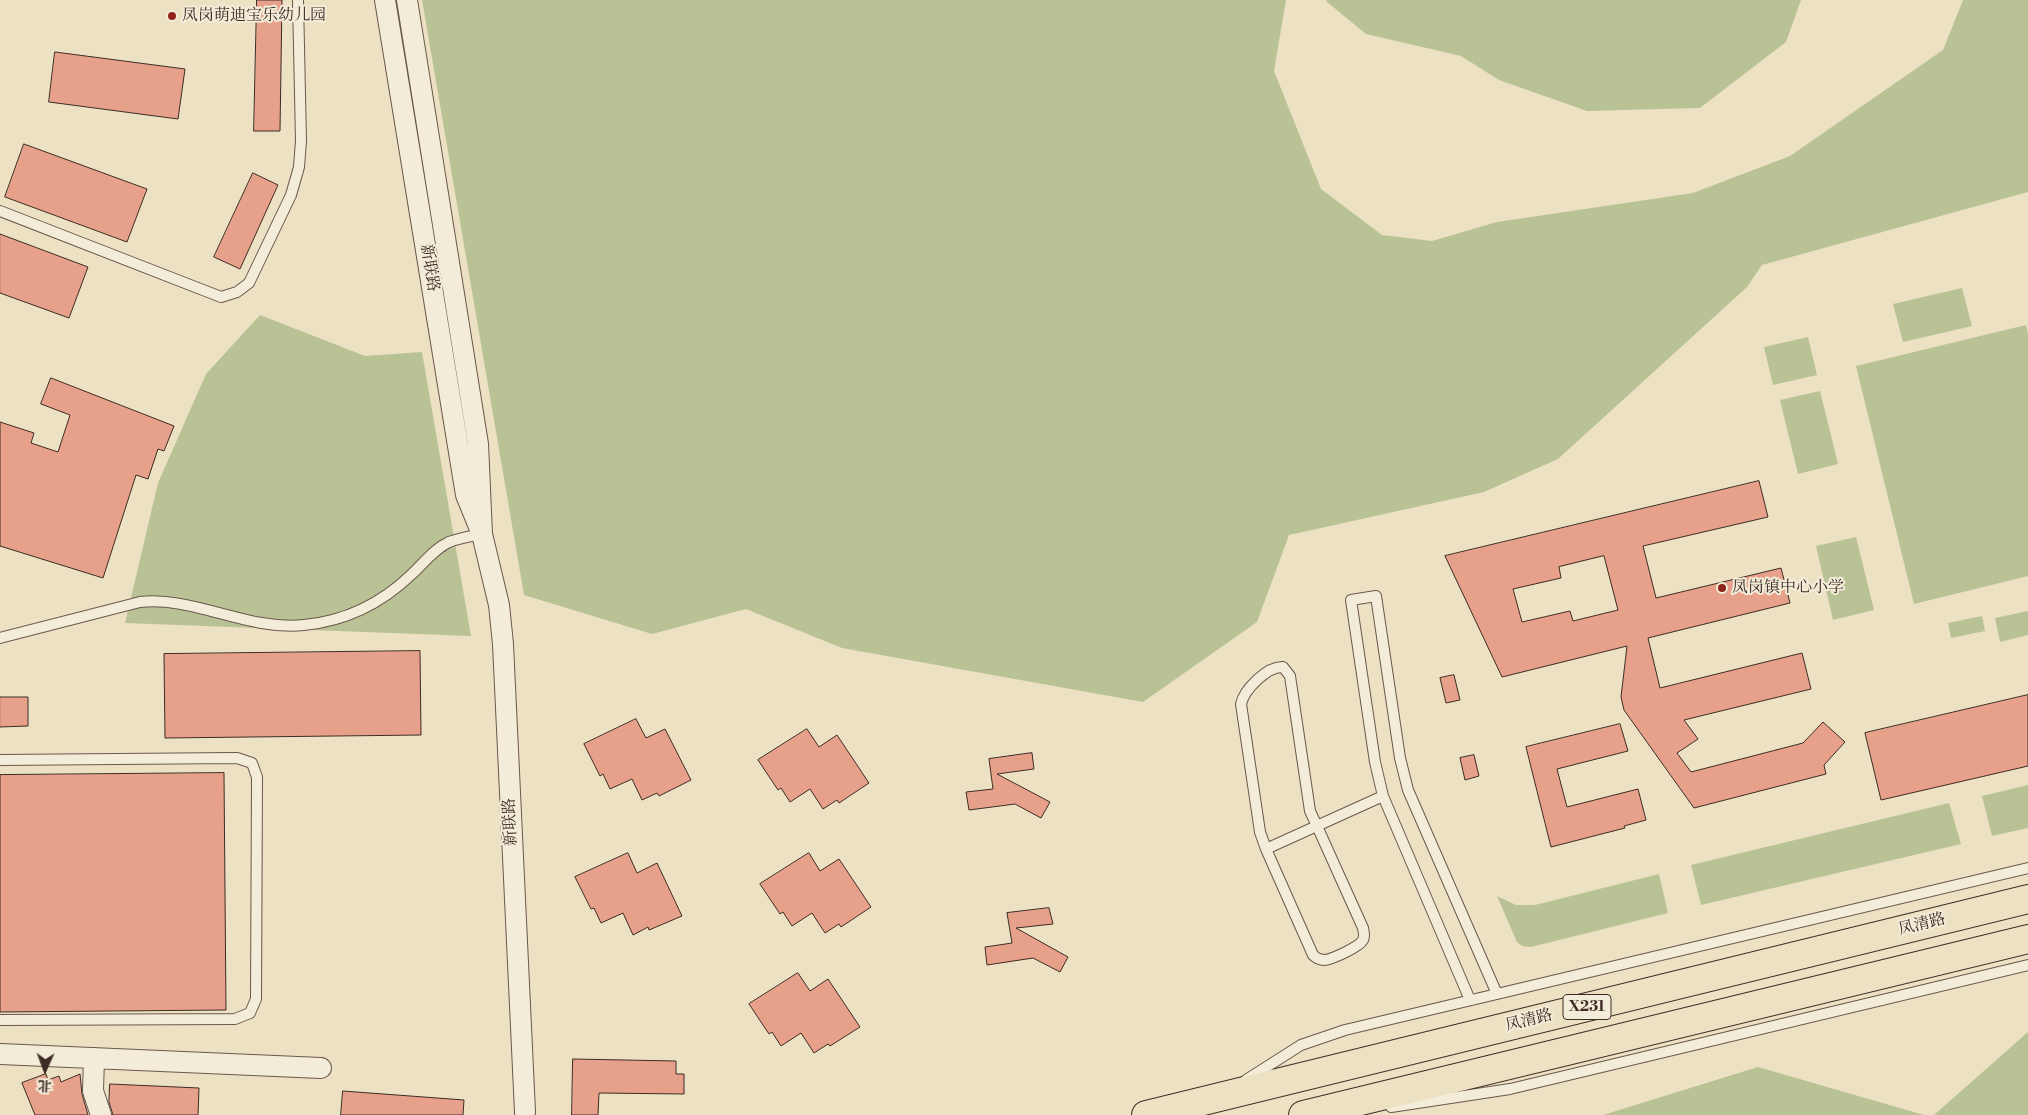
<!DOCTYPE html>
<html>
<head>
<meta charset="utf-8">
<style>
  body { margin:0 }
  #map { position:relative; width:2028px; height:1115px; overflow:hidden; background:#ede1c4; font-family:"Libre Bodoni","Noto Serif SC",serif }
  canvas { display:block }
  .north { position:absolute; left:20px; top:1045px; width:50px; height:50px; -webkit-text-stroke:4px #f3ecd9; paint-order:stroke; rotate:182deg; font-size:14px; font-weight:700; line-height:20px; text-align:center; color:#3d2b24 }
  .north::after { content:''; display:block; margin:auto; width:18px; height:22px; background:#3d2b24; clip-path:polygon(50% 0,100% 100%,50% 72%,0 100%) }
</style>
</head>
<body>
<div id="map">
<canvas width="2028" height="1115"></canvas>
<div class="north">北</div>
</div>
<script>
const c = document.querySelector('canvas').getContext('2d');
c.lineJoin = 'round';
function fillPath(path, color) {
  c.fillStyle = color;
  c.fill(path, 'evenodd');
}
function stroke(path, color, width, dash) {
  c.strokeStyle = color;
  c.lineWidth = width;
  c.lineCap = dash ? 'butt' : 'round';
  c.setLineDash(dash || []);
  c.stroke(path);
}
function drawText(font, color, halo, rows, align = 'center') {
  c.font = font + ' "Libre Bodoni","Noto Serif SC",serif';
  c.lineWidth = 4;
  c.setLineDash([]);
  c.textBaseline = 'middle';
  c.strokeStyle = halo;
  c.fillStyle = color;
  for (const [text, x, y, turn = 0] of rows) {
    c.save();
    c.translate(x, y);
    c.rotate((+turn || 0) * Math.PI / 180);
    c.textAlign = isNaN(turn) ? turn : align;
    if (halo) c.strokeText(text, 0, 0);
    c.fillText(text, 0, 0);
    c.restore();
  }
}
fillPath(new Path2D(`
  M422,0h864l-12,71 47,118 61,46 50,6 65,-19 196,-29 97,-37 153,-106 20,-50h65v192l-266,73 -15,22 -189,172 -74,33 -195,43 -32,87 -114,80 -301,-54 -96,-39 -94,25 -128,-39z
  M1326,0h475l-15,42 -86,66 -113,3 -88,-31 -38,-24 -95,-22 -39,-32z
  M1962,288l10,38 -69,16 -10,-38z
  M260,315l105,41 57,-4 49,284 -346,-13 33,-140 48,-109z
  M2026,325l2,9v242l-114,28 -58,-238z
  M1808,337l9,38 -44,10 -9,-38z
  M1820,391l18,73 -40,10 -18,-74z
  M1856,537l18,73 -41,10 -17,-74z
  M2028,611v24l-28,7 -5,-24z
  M1982,616l3,15 -34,7 -3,-15z
  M2028,785v43l-36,8 -10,-40z
  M1949,803l12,41 -260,61 -10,-40z
  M1659,874l9,39 -137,34 -9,-1 -5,-4 -20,-46 19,9h19z
  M2028,1032v83h-94z
  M1758,1067l166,48h-321z`), '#b9c294');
const building = new Path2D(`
  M257,0h25l-2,131h-26z
  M55,52l130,17 -7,50 -129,-17z
  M24,144l123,45 -20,53 -122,-45z
  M253,173l25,12 -38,84 -26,-12z
  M0,234l88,33 -19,51 -69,-25z
  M51,378l123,48 -10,25 -6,-2 -10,30 -12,-4 -33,103 -103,-32v-124l34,11 -3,10 27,9 12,-37 -29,-11z
  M1759,481l9,36 -125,29 13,52 125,-30 9,35 -142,35 12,50 142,-35 9,36 -127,31 14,19 -21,14 14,19 112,-29 20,-21 22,20 -21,23 2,9 -132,34 -70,-98 -3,-13 6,-51 -125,31 -57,-121zM1604,556l14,54 -45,11 -3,-10 -48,11 -9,-33 48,-11 -2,-11z
  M420,651l1,84 -256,3 -1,-84z
  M1454,675l6,25 -14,3 -6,-25z
  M2028,695v71l-147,34 -16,-67z
  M0,697h28v29l-28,1z
  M636,719l10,19 19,-9 26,51 -32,16 -2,-3 -15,7 -10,-21 -22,10 -7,-15 -3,2 -16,-32z
  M1620,724l8,27 -71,18 10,38 71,-18 8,31 -22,6 1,2 -74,19 -25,-100z
  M807,729l12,18 18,-12 32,48 -30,20 -2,-3 -14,9 -13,-20 -20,13 -9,-14 -3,2 -20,-30z
  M1032,753l2,16 -37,5 53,28 -9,16 -26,-14 -46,6 -3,-18 27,-3 -4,-30z
  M1474,755l5,21 -14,4 -5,-22z
  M224,773l2,237 -226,2v-237z
  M628,853l9,20 20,-10 25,53 -33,14 -1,-3 -15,8 -10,-22 -22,10 -7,-15 -3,1 -16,-32z
  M809,853l11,18 19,-12 32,48 -30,20 -2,-3 -14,9 -13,-20 -20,13 -9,-14 -3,2 -20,-30z
  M1049,908l4,16 -37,4 52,29 -8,15 -27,-14 -46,7 -2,-18 27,-4 -5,-30z
  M798,973l12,18 18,-12 32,48 -30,19 -2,-2 -14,9 -13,-20 -20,13 -9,-14 -3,2 -20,-30z
  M573,1059l103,2v13h8v20l-85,-1 -1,22h-26z
  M46,1074l2,6 11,-4 2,6 19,-8 2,20 6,21h-53l-13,-32z
  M110,1084l89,4 -1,27h-85l-4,-13z
  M343,1091l121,9 -1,15h-122z`);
fillPath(building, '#e7a18b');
stroke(building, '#3d2b24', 1);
const service = new Path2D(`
  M0,211l221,86 16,-5 12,-9 42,-88 8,-28 2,-26 -3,-141
  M0,638l140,-36c54,-6 107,29 164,23 42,-4 78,-22 108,-51 12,-11 22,-25 37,-32 10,-4 23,-6 33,-8
  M0,760l237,-2 15,5 5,14 -1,222 -6,14 -15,6 -235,1
  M1266,849l-6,-17 -19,-128c3,-14 26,-38 42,-37l7,9 20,135 7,15 46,102c1,5 2,8 0,12 -4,7 -32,20 -39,20 -5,0 -8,-2 -11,-5l-47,-106c39,-18 78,-35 117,-53
  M1470,1000l-87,-204 -8,-34 -24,-162 25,-4 24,162 8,32 89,204
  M1246,1080l55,-35 44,-15 683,-162
  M1391,1107l119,-18 518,-124`);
const minor = new Path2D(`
  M385,0l81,495 16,39 -4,-90 -71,-444
  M482,534l17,71 4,39 22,468
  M0,1054l321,14
  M94,1058l-1,33 8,24`);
const primary = new Path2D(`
  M1146,1115l882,-216
  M1303,1115l725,-176`);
stroke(service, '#69584c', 12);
stroke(minor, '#69584c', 22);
stroke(primary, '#3d2b24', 30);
stroke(service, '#f3ecd9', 10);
stroke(minor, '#f3ecd9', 20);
stroke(primary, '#ede1c4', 28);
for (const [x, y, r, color] of [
  [172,16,5,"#8f2418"],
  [1722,588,5,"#8f2418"]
]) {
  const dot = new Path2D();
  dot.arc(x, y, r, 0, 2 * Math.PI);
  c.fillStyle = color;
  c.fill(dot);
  stroke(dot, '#f3ecd9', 2);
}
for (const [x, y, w] of [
  [1587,1007,48]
]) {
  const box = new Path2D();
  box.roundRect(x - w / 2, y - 12.5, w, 25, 4);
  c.fillStyle = '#f3ecd9';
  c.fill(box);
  stroke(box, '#3d2b24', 1);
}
drawText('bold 15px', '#3d2b24', null, [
  ["X231",1587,1007]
]);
drawText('16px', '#3d2b24', '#f3ecd9', [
  ["凤岗萌迪宝乐幼儿园",182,16],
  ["凤岗镇中心小学",1732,588]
], 'left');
drawText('16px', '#3d2b24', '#f3ecd9', [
  ["新联路",429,268,81],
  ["新联路",511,822,-93],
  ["凤清路",1922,925,-14],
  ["凤清路",1529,1021,-14]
]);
</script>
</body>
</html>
